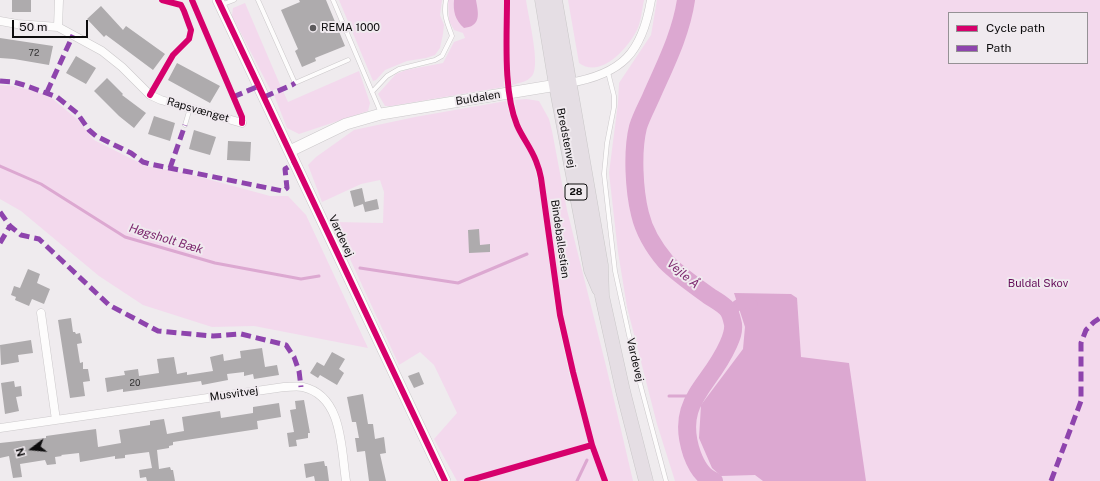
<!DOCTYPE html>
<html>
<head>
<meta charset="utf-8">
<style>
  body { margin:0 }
  #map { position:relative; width:1100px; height:481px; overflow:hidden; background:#efebee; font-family:"Public Sans",sans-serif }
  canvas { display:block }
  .legend { position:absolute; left:948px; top:12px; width:140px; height:52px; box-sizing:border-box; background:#f0eaef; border:1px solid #959195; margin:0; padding:5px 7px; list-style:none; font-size:12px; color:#0d0c0d }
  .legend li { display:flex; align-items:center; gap:8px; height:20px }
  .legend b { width:20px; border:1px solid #959195 }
  .north { position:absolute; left:12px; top:429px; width:40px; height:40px; -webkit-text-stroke:3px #f0eaef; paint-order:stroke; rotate:254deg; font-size:11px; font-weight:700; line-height:16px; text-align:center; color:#0d0c0d }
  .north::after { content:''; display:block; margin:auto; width:14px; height:18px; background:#0d0c0d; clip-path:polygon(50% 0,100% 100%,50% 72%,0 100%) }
  .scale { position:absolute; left:12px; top:20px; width:76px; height:18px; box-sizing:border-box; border:2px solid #0d0c0d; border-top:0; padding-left:5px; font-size:12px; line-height:14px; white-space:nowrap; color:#0d0c0d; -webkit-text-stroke:3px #f0eaef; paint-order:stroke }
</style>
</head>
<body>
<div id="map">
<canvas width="1100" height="481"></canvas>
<ul class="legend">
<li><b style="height:5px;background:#d6006c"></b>Cycle path</li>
<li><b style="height:5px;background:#8e44ad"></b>Path</li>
</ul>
<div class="north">N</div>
<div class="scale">50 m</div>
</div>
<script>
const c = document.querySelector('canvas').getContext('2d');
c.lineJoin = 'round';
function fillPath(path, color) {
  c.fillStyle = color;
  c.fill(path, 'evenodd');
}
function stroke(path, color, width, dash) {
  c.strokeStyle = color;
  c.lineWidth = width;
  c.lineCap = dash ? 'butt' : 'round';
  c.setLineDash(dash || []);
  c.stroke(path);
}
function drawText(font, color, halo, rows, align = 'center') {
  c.font = font + ' "Public Sans",sans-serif';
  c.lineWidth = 4;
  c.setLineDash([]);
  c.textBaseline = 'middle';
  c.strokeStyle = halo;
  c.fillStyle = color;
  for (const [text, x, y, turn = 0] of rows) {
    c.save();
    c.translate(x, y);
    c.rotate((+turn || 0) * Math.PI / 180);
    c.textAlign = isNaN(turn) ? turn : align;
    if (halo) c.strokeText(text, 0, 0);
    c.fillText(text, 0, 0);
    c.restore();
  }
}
fillPath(new Path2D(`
  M339,0h103l-2,15 4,10 -1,9 -3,14 -5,7 -9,3 -19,3 -22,9 -9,10 -3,1z
  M448,0h56v87l-113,19h-6l-7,-12 18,-20 10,-4 37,-7 11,-21 11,-4 -2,-5 -9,-3 -5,-9z
  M509,0h17c2,16 15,65 6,76 -5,6 -13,7 -20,9l-2,-11z
  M568,0h76c-2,9 -3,22 -7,30 -9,18 -36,49 -58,33z
  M657,0h443v481h-425l-18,-57 -30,-117 -9,-55 -9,-79 9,-70 1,-20 32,-48zM949,13h138v50h-138z
  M245,3l36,84 -10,4 -39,-75 1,-8z
  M359,71l11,32 -2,8 -69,23 -12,-6 -13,-33 9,-4 5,11z
  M0,85l14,1 34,9 30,25 16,20 52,26 43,8 81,22h18l18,19 62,133 -114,-22 -42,1 -69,-22 -44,-29 -78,-65 -21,-12z
  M526,99l13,2 10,18 3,12 15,79 40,160 26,111h-176l-23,-42 23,-26 -23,-48 -14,-13 -21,13 -49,-106 -14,-37 47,1 1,-31 -4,-12 -19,4 -39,18 -14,-37 8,-8 38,-27 61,-13 91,-16 5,18 22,42 7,30 17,127 14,64 6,-2 -12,-52 -22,-148 -6,-22 -20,-41 -2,-17z`), '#f3d9ed');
fillPath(new Path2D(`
  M454,0h22c1,7 5,20 -3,25 -2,2 -6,2 -9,3 -9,-8 -11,-17 -10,-28z
  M734,293l57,1 6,4 4,59 48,6 17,118h-103l-8,-6 -34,1 -9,-8 -13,-30 2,-33 42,-56 2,-22z`), '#dca8d1');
stroke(new Path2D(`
  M0,166l41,18 84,53 90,26 86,16 18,-3
  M360,268l98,15 69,-29
  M669,396h26
  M577,481l10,-21`), '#dca8d1', 3);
stroke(new Path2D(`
  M730,313c6,-8 12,-13 22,-9`), '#dca8d1', 11);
stroke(new Path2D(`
  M686,0c-5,34 -21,65 -35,97 -4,9 -10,20 -13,30 -6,24 -4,63 2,87 4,17 15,35 26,48 13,13 28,23 43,34 6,4 14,8 19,14 3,4 4,10 5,14 1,8 -2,14 -5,21 -19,43 -54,56 -36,109 4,11 10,23 22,27`), '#dca8d1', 18);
fillPath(new Path2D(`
  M12,0h19v12h-19z
  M299,0h27l19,46 -30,12 1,3 -14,6 -7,-16 3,-2 -17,-39 19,-8z
  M101,6l22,24 3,-4 39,28 -12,16 -47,-35 -2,2 -17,-18z
  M0,38l53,8 -4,19 -35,-6 -14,-1z
  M76,56l20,12 -10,16 -20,-11z
  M177,63l43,23 -10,17 -42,-23z
  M107,78l16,16 -1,1 24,18 -12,15 -15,-12 -25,-25z
  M154,116l21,7 -5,18 -22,-7z
  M194,130l22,7 -6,18 -21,-6z
  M228,141l23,1 -1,19 -23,-1z
  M362,188l3,14 12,-3 2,10 -14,3 -2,-8 -9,3 -4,-16z
  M479,229l1,16 10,-1v8l-21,1 -1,-23z
  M28,269l12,5 -3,9 13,6 -6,15 -12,-5 -3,7 -14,-6 1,-3 -5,-2 3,-9 6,2z
  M71,318l2,14h2l1,2 4,-1 2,10 -5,1 3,19 3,-1v7h5l2,12 -7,1 2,14 -15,2 -12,-78z
  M31,340l2,13 -15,2 1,7 -18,3 -1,-20z
  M262,348l3,19 12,-2 2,10 -25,4 -1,-5 -9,2v-4l-17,2 1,6 -26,5 -1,-4 -78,11v-3l-16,3 -2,-14 20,-3 -1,-4 14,-2 1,7 20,-3 -2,-14 17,-2 3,17 10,-2v3l26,-4 -3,-14 13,-3 1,7 17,-3 -1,-7z
  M332,352l13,7 -6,10 5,4 -7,12 -17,-10 -2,3 -8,-5 7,-11 7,4z
  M419,372l5,12 -10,4 -6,-12z
  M14,381l1,6 6,-1 1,10 -6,1 3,14 -14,3 -4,-31z
  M363,394l5,30h5l2,15 9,-2 2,16 -6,1 6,27h-17l-4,-30 -8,1 -2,-14h4l-3,-16h-4l-5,-25z
  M304,400l6,33h-2v5l-12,2 1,6 -8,1 -2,-14 7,-1 -4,-22 6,-1 -1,-8z
  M279,403l2,14 -24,4 1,8 -85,13v3l-4,1v2l-12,2 2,19 11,-2 1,3h2l2,11h-28l-1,-4 -6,1 -1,-8 13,-2 -3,-16 -24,3v3l-10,1v-3l-35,6 -1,-9 -18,2 1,1 -7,1 1,7 -9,1 -2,-5 -25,4 2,13 -9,1 -4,-22 -9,2v-15l46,-5v-2l50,-7 2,18 23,-4 -2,-13 31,-5v-4l14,-2 3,15 17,-3 -2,-14 38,-6 1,7 32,-5v-6z
  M324,461l1,5h2l2,15h-14l-1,-5 -8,2 -2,-14z`), '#aeabad');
const service = new Path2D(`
  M258,0l37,83 53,-23
  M333,0l48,113
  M221,5l13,-5
  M608,72l6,24v11l-7,36 -3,31 11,97 22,101 29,109
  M372,92l15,-16 12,-7 36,-9 7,-4 10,-20c-5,-14 -9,-21 -6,-36
  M185,125l5,-17`);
const minor = new Path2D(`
  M0,21l17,3 41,3 44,24 20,16 28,28 11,5 81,23
  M58,27l1,-27
  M569,83c53,-9 73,-30 82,-83
  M41,313l15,107
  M0,428l284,-41c6,0 13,-1 19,0 40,9 38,62 43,94`);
const tertiary = new Path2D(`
  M218,0l227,481
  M290,151l56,-27 35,-10 182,-30`);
const trunk = new Path2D(`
  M542,0l14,85 35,185 8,19
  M555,0l46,265 1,31 21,95 23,90`);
stroke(service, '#cbc8ca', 5);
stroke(minor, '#cbc8ca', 9);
stroke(tertiary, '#cbc8ca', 12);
stroke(trunk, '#c9c7c8', 15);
stroke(service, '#fdfcfc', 4);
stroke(minor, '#fdfcfc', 8);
stroke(tertiary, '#fdfcfc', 11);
stroke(trunk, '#e5dee4', 14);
stroke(new Path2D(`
  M0,81l14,1 10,3 33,12 20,16 12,17 7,6 35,17 12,9 7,2 133,27 4,-3 -2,-19 10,-6
  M47,92l26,-57
  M233,97l26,-11
  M264,97l28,-12 3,-2
  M170,168l15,-43
  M0,212l10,14 11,9 18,4 70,66 49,26 55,5 28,-2 45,11 8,12 5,14 2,16
  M0,243l10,-17
  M1051,481l30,-80v-58l5,-13 8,-8 6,-4`), '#8e44ad', 5, [10, 5]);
stroke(new Path2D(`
  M192,0l50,117v6
  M218,0l227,481
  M507,0c0,37 -4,91 10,125 5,12 14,23 19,36 2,5 4,11 5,17l19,137 13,57 19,73 13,36
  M150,95l23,-40 16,-16 2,-9 -7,-19 -3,-6 -19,-5
  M467,481l125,-36`), '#d6006c', 6);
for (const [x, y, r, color] of [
  [313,28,4,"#5c5a5c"]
]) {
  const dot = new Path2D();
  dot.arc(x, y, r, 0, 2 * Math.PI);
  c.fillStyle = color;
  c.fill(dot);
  stroke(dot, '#f0eaef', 1.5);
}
drawText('9px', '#353435', null, [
  ["72",34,53],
  ["20",135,383]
]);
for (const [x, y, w] of [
  [576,192,22]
]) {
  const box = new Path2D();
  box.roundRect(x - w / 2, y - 8, w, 16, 3);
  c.fillStyle = '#f0eaef';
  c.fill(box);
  stroke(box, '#0d0c0d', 1);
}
drawText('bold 10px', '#0d0c0d', null, [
  ["28",576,192]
]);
drawText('11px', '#0d0c0d', '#f0eaef', [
  ["REMA 1000",321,28]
], 'left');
drawText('11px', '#0d0c0d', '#f0eaef', [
  ["Buldalen",478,98,-9],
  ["Rapsvænget",198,110,16],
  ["Bredstenvej",566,138,79],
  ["Vardevej",341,236,65],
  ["Bindeballestien",560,239,82],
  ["Vardevej",635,360,77],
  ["Musvitvej",234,394,-8]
]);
drawText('11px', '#640d59', '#f0eaef', [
  ["Buldal Skov",1038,284]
]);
drawText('italic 12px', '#7d296f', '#f0eaef', [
  ["Høgsholt Bæk",166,239,17],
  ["Vejle Å",683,274,40]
]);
</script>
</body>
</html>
